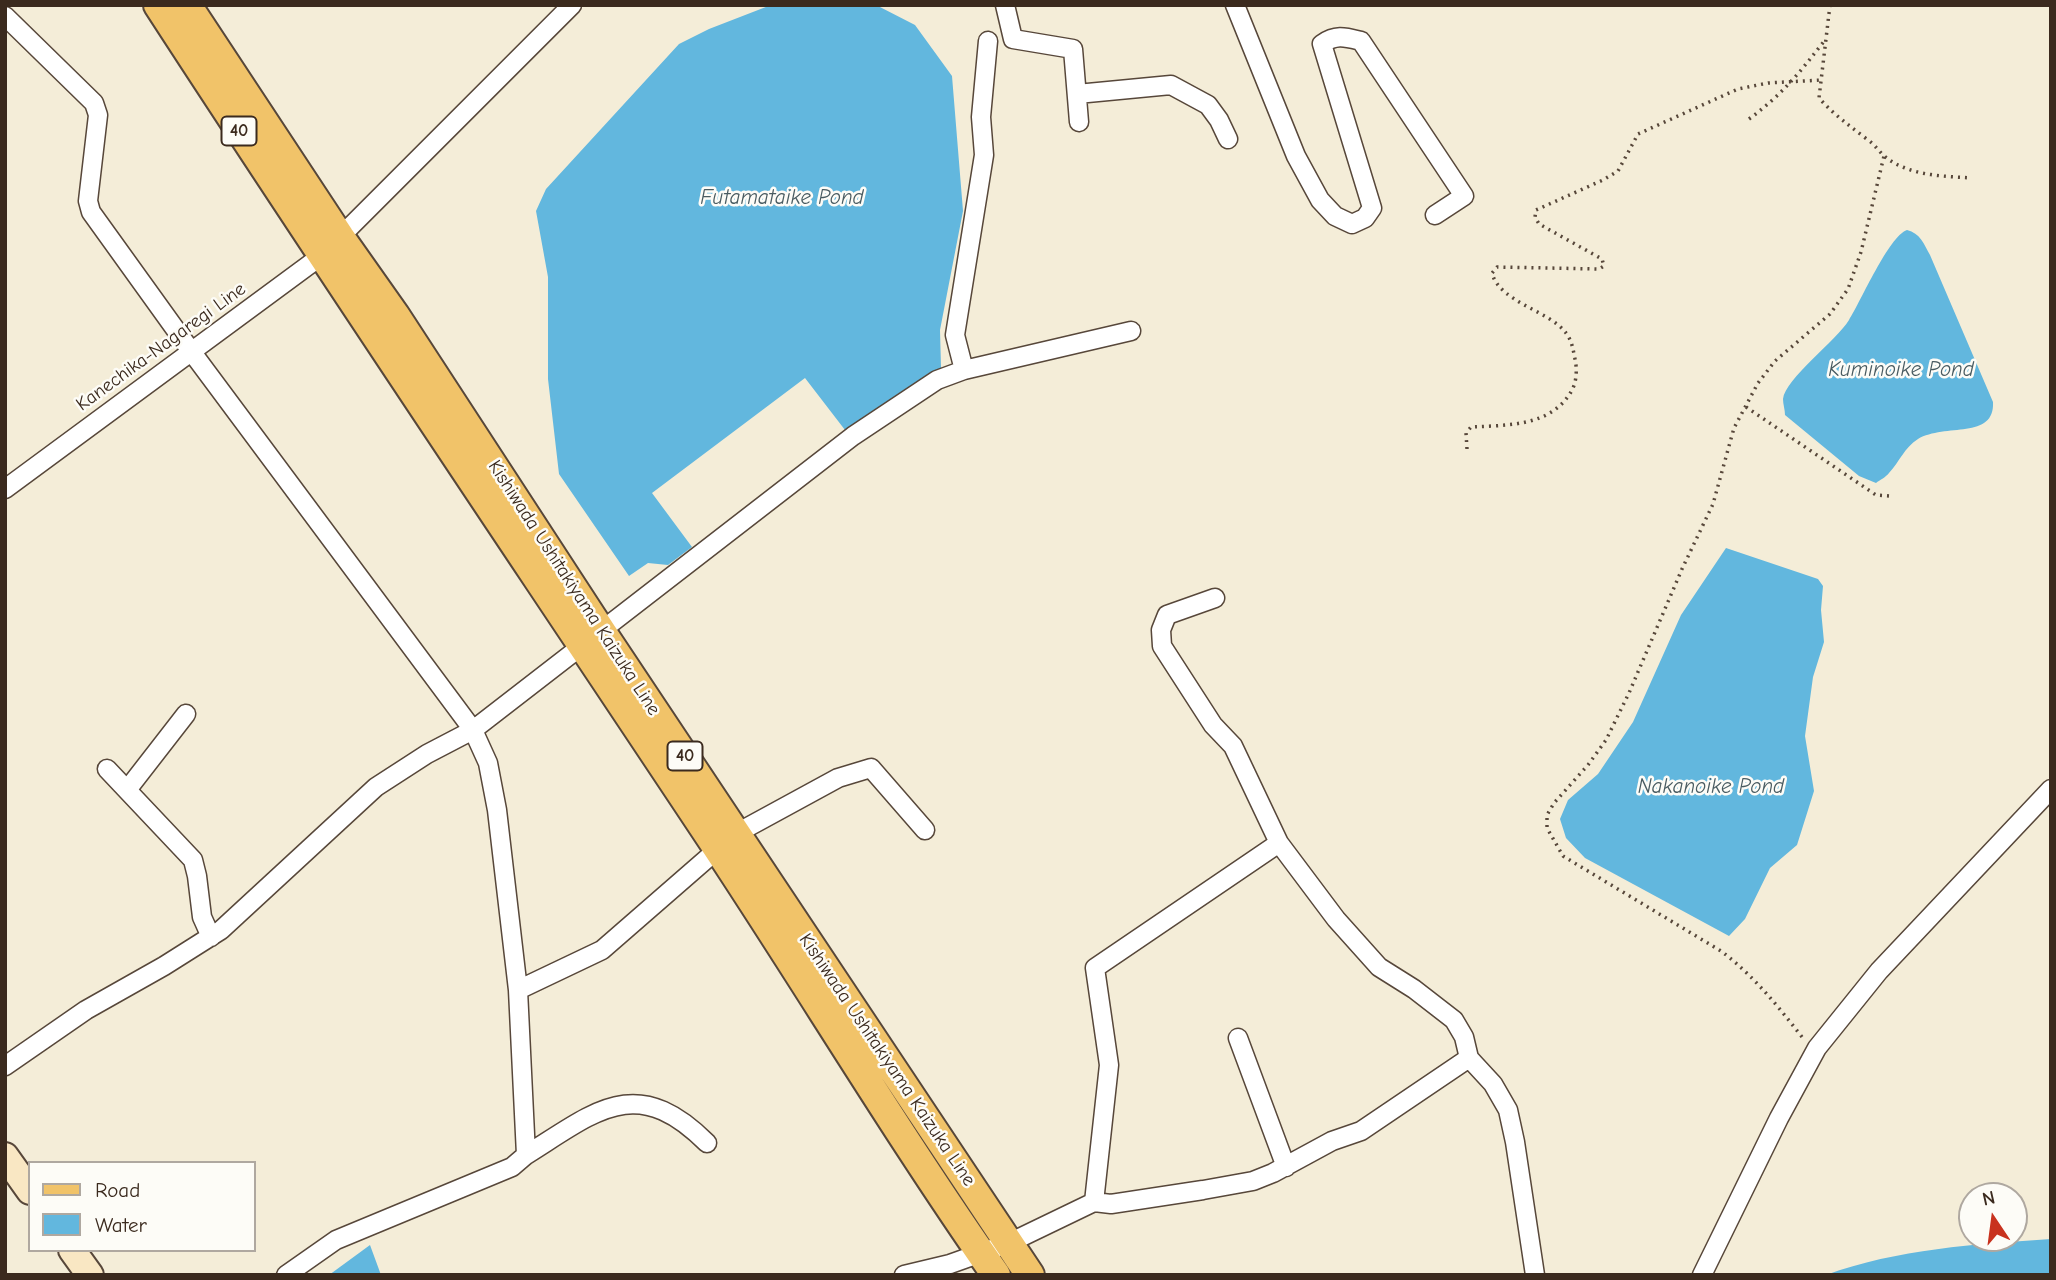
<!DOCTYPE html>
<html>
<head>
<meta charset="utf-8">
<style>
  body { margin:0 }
  #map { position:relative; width:2056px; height:1280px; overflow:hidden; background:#f4edd8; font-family:"Comic Neue",sans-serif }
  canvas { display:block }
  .frame { position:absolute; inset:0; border:7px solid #3b2a1e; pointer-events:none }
  .legend { position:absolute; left:28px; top:1161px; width:228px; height:91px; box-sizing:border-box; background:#fdfcf7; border:2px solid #afa8a0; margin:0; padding:9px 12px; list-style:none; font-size:21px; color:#3b2a1e }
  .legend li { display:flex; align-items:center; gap:14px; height:35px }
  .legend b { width:35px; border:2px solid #afa8a0 }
  .north { position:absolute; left:1958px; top:1182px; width:70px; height:70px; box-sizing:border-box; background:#fdfcf7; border:2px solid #afa8a0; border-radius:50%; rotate:347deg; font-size:19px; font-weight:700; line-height:28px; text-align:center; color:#3b2a1e }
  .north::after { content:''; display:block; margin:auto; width:24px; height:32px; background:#c8321e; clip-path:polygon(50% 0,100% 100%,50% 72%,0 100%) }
</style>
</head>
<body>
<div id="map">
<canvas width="2056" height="1280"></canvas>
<div class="frame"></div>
<ul class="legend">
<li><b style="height:9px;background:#f1c369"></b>Road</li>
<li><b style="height:19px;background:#62b7de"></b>Water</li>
</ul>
<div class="north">N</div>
</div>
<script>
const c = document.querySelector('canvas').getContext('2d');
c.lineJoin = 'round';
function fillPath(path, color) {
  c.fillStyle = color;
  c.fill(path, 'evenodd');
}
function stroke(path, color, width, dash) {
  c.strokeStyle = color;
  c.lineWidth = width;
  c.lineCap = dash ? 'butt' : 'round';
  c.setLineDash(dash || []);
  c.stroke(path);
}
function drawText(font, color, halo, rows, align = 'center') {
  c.font = font + ' "Comic Neue",sans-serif';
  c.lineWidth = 5;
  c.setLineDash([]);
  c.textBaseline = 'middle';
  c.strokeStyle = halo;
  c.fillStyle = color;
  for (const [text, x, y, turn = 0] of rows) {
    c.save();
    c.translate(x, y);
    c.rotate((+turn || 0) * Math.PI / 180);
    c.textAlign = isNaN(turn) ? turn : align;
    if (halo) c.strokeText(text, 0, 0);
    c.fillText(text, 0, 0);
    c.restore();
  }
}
fillPath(new Path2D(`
  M771,5h105l39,20 37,51 11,135 -23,119 1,38 -96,62 -40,-52 -153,115 40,54 -24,18 -20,-2 -19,13 -70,-102 -11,-95v-102l-12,-66 10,-22 133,-145 30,-15z
  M1907,230c13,3 17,14 23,25l63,147c2,38 -48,21 -75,37 -14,9 -18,22 -29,34 -3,4 -9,7 -13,10l-17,-7 -74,-61c0,-5 -2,-11 -2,-16 2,-20 54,-59 66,-79 12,-19 40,-84 58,-90z
  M1726,548l92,31 5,7 -2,24 3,32 -11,35 -8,59 9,55 -17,54 -27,23 -25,51 -16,17 -144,-78 -19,-20 -6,-19 8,-19 30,-26 35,-52 48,-107z
  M2051,1239v36h-225c71,-26 150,-31 225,-36z
  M370,1245l11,30h-52z`), '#62b7de');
const street = new Path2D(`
  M1005,5l8,34 60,10 6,73
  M1235,5l61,151 24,44 15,16 17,8 13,-6 7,-10 -50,-164c14,-10 23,-7 39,-3l103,155 -29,19
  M5,16l89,87 4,12 -10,86 3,11 100,139 282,379 15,33 9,47 21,180 8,165 -14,12 -176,73 -50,35
  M1077,94l94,-9 37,20 11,15 9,19
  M964,370l-9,-35 29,-180 -3,-38 7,-76
  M5,489l316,-233 251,-251
  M107,769l86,91 4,16 5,41 9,20
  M127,790l59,-76
  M737,833l101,-55 33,-10 54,62
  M518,990l84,-40 116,-101
  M1238,1038l48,129
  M1469,1058l24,26 15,26 7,32 20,133
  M5,1066l81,-56 78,-44 57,-36 155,-143 51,-33 46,-24 380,-294 84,-56 27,-10 167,-39
  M526,1155c69,-43 110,-83 181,-12
  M1094,1202l15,-137 -14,-97 184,-125
  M904,1275l46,-11 59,-21 85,-41 17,2 92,-14 50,-9 20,-8 59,-32 29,-10 108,-73 -5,-21 -10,-17 -40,-31 -35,-22 -43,-48 -57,-76 -46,-97 -20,-21 -51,-79 -1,-16 6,-15 48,-17
  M1702,1275l77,-157 38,-70 62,-77 172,-182`);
const secondary = new Path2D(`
  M5,1156l25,35
  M72,1250l18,25`);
const primary = new Path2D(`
  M158,5c183,282 372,561 558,841 94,142 182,289 280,429
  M187,5l153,232 55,78 206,316 429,644`);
stroke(street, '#57473a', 21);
stroke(secondary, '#57473a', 30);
stroke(primary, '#57473a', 32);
stroke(new Path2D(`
  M1830,5l-11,93c15,17 31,28 49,42 6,4 10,10 15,15 24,21 59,21 88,23
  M1749,119c33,-24 52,-48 76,-79
  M1746,407l130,88 14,1
  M1467,449l-1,-16 5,-6c36,-2 81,0 101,-37 5,-9 5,-22 3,-31 -2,-10 -3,-18 -9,-26 -16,-22 -67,-31 -74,-60l5,-6 102,2 5,-3 -2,-7 -63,-35 -4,-7 1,-7 67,-30 15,-9 20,-37 100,-45 30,-6 53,-3
  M1802,1037c-25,-32 -49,-62 -81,-86l-158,-95 -16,-28v-13l7,-12 34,-38 18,-25 23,-47 53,-124 31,-65 21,-76 24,-45 17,-22 55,-47 18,-25 13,-37 23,-96`), '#57473a', 3.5, [2, 5]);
stroke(street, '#fff', 18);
stroke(secondary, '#f9e7c3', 26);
stroke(primary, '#f1c369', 28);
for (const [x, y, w] of [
  [239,131,35],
  [685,756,35]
]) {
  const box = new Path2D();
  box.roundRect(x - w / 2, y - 14.5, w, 29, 5);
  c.fillStyle = '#fdfcf7';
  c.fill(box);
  stroke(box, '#3b2a1e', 2);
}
drawText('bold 18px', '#3b2a1e', null, [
  ["40",239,131],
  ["40",685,756]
]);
drawText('19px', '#3b2a1e', '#fdfcf7', [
  ["Kanechika-Nagaregi Line",161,347,-36],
  ["Kishiwada Ushitakiyama Kaizuka Line",574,588,57],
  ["Kishiwada Ushitakiyama Kaizuka Line",887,1060,56]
]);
drawText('italic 21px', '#495b61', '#fdfcf7', [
  ["Futamataike Pond",782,198],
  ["Kuminoike Pond",1901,370],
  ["Nakanoike Pond",1711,787]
]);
</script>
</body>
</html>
